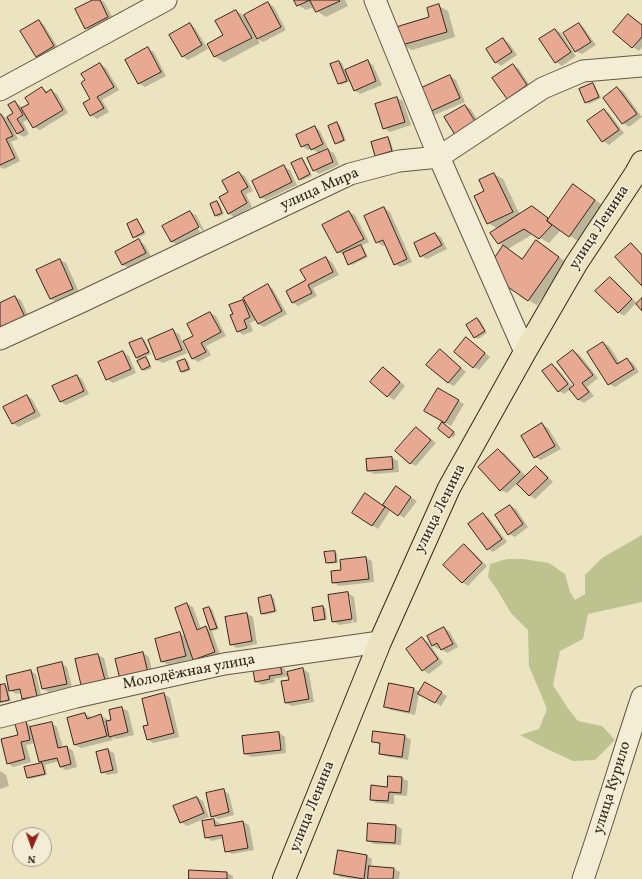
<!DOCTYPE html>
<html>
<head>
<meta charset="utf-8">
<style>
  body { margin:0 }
  #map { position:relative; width:642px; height:879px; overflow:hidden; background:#ece3c0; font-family:Vollkorn,serif }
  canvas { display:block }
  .north { position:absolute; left:12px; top:827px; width:40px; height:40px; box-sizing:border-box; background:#f3edd6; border:1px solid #a79e8c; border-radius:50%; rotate:182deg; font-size:11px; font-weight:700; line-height:16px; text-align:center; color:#35271c }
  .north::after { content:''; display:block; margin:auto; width:14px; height:18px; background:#8f2418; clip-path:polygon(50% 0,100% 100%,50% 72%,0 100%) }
</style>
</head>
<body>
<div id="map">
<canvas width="642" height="879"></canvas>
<div class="north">N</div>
</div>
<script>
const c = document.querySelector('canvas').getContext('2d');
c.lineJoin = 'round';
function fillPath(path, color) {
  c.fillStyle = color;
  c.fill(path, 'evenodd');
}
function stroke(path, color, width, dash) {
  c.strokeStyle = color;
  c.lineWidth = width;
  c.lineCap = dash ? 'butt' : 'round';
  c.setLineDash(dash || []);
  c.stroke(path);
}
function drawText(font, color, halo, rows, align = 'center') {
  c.font = font + ' Vollkorn,serif';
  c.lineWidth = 3.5;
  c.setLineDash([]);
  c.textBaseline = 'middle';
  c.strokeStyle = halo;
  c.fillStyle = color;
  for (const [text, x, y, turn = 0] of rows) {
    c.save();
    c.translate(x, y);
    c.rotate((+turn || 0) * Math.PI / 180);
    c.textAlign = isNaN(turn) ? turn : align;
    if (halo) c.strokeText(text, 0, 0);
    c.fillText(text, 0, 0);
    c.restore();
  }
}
fillPath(new Path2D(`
  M642,535v67l-54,12 -5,25 -23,12 -7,34 16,25 9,11 24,5 13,14 -20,20 -22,1 -28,-13 -25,-13 19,-6 8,-20 -18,-43 -1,-36 -17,-17 -15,-25 -8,-11 2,-13 17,-5h16l26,4 16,11 5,18 5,8 10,-6v-19l17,-17z`), '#bdc28f');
fillPath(new Path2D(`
  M96,0h5l3,2 10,18 -22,11 -6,-3z
  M295,0h50l3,6 -22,11 -9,-6 -3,-4 -8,3 -8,-5z
  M268,3l6,4 12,23 -23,12 -6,-4 3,5 -36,19 -9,-5 -7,-13 16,-8 -8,-15 20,-10 9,5z
  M439,6l9,5 7,26 -43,13 -9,-5 28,-28z
  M629,15l13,10v22l-3,4 -6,-4 -18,-15z
  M39,21l5,4 15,24 -16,11 -6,-3z
  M190,24l5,4 13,21 -20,11 -6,-4z
  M579,24l5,4 12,17 -14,9 -6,-3z
  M555,30l6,3 15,23 -14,10 -6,-4z
  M503,39l6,4 8,12 -16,11 -6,-4z
  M148,49l6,3 12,24 -21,11 -6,-4z
  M339,62l3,1 3,8 23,-9 5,3 9,20 -22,9 -6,-4 -3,-9 -10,4 -2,-2z
  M100,64l6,4 13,22 -17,10 7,12 -12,7 -6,-4 1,-16z
  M513,65l6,4 13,20 -19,13 -6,-4z
  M450,76l6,4 9,22 -31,13 -6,-3z
  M593,84l2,2 6,12 -12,6 -3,-2z
  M617,88l6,3 19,26 -13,10 -6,-4z
  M42,89l7,3 2,-1 6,3 11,19 -28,17 -6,-3 -5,-8 -6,3 6,12 -5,3 -6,-3 -9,-16 -1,1 10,20 -7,3 9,19 -16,8 -4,-2v-52h1l6,3 8,-4v-11l6,3 2,3 7,-5z
  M397,98l6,3 8,24 -21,7 -6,-4z
  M465,106l6,3 12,20 -20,12z
  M604,110l5,3 15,20 -15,12 -6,-4 -15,-20z
  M337,124l3,1 6,16 -8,3 -2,-1z
  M315,127l5,4 8,17 -8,3 1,2 7,-3 6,3 5,12 -20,9 -6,-4 7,-16 -9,-6 -3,2 -6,-4z
  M387,138l3,2 4,12 -16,5 -2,-2z
  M302,159l2,2 8,15 -10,4 -2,-1z
  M284,167l6,3 7,15 -31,15 -6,-3z
  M239,173l6,3 8,15 -7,3 6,13 -18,10 -6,-4 2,-20z
  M494,174l9,5 17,36 12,-8 17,12 33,-28 22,15 -26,35 -17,-11 -12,13 -16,-9 -25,15 15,10 13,-18 9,5 22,17 -30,42 -9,-5 -24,-54 -5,-2 -8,-11 7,-4 -10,-6 -2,-31z
  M217,202l3,2 4,10 -6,3 -3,-2z
  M384,208l6,4 22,50 -12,5 -5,-3 -9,-20 -3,2 -6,-4z
  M190,212l6,3 8,15 -27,15 -6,-4zM191,215h2l9,16 -2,1z
  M349,212l6,3 14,27 -8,4 2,1 5,10 -16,8 -3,-1 -5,-9 -6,-3z
  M137,220l2,2 7,12 -9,4 -3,-1z
  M435,234l6,3 6,12 -20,10 -6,-3z
  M139,241l5,3 7,12 -22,12 -6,-3 -7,-13z
  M631,244l5,4 6,6v30z
  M326,258l6,4 7,13 -26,13 4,8 -19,10 -5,-3 14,-22z
  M60,260l6,3 13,29 -22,10 -6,-3z
  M610,278l5,3 22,22 5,-4v10l-6,-6 -12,13 -6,-4z
  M268,286l5,3 14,25 -23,13 -6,-3 -1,-4 -7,3 3,8 -10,4 -5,-4 -4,-17 8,-13 5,2z
  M15,297l6,3 9,20 -30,7v-23z
  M210,313l6,3 10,20 -20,10 5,9 -13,7 -5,-3 1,-23 -6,-12z
  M477,319l3,1 7,13 -9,6 -3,-2 -7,-12z
  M173,331l6,3 8,19 -24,10 -6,-3 -8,-19z
  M142,339l3,1 6,14 -12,5 -3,-1 -6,-14z
  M466,339l6,3 18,15 -11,13 -5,-3z
  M603,343l6,3 11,17 7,-4 6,4 6,9 -24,15 -6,-3z
  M440,351l6,3 20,18 -12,14 -6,-3 -20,-18z
  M573,351l6,3 19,24 -11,9 7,9 -10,7 -5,-3 -8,-11 -7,5 -5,-3 -7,-26 5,3 16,19 3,-2z
  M123,352l6,4 7,17 -23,10 -6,-4z
  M146,358l2,2 4,8 -7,3 -3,-2z
  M185,360l3,1 3,9 -7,3 -2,-1z
  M383,368l6,3 16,15 -11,14 -6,-4 -17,-14z
  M77,376l5,3 7,15 -23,11 -5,-3z
  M438,389l26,15 -13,22 -26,-15z
  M27,396l5,3 9,17 -23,11 -5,-4z
  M542,424l6,4 13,21 -20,11 -6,-3z
  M445,425l11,9 -3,4 -14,-10z
  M416,428l6,4 14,11 -20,23 -6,-3z
  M499,450l5,3 22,23 10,-9 6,3 11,12 -18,17 -6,-4 -11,-12 -11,10 -6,-3z
  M392,458l6,3 1,11 -25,2 -6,-3 -1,-11z
  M396,487l21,14 -13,17 -13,-9 -13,20 -6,-4 11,-19z
  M510,506l6,3 12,18 -13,10 -6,-3z
  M483,514l6,4 18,24 -14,10 -5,-3z
  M464,546l6,3 17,17 -19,20 -6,-4z
  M334,552l3,1 1,10 -9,1 -3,-2z
  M366,558l6,3 2,21 -35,4 -6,-4 10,-11z
  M348,593l6,4 3,25 -4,1 -3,-27h-2l4,27 -13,2 -6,-4z
  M271,596l3,2 3,14 -12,3 -3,-1z
  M187,604l6,3 8,22 5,-1 6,3 8,24 -20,7 -6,-3 -2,-5 -1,1 1,4 -24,6 -6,-4 18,-28 6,4z
  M323,607l3,2 1,11 -10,1 -2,-1z
  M209,608l3,1 7,20 -5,2 -3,-1 -7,-21z
  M247,614l6,3 4,27 -20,4 -6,-4z
  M444,628l6,4 8,15 -11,6 -6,-4 -1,-2 -2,2 -6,-4z
  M423,639l5,3 15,21 -14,11 -6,-4 -15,-21z
  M143,653l6,4 4,19 -26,6z
  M98,655l6,3 6,25 -22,5 -6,-3z
  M62,664l5,3 5,20 -23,5 -6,-3z
  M280,665l5,4 1,4 17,-4 6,4 5,29 -22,4 -6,-3 4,-22 -1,-5 -15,3 1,3 -13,3 -6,-3z
  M31,671l5,3 6,25 -13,3 -6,-3 -1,-6 -6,1 -8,-5 3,12 -11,2v-17l5,-1 5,3z
  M425,683l22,13 -6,10 -22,-13 -4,22 -24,-5 -6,-3 29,-18 6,3z
  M164,694l6,4 9,39 -26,6 -6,-4 2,-14z
  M122,708l6,3 6,24 -18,4 -4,-2 1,3 -32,8 -6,-3 -7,-27 17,-4 6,3v1l10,-2 6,3 1,3 5,-2 -3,-10z
  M25,722l6,4 1,2 19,-5 6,4 6,21 4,-1 6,4 4,16 -11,3 -6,-3 -1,-6 -14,4 2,10 -17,4 -2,-1 -3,-10 18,-5 -4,-2 -4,-18 -9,2 5,17 -18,5 -5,-4z
  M374,732l31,4 6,4 -3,20 -23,-4 -5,-3 1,-8 -8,-4z
  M279,733l6,4 1,16 -35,4 -6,-3z
  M108,750l6,3 4,20 -10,2 -6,-3z
  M0,771l6,4 3,11 -9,3z
  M402,778l6,3 -1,15 -13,-1v9l-17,-1 -6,-3z
  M223,790l6,4 5,21 -16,4 -6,-3z
  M197,798l6,3 6,16 -22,9 -6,-4z
  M214,820l6,3v3l23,-4 6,3 5,25 -22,4 -6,-3 -3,-13 -11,3 -6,-4z
  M369,824l27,2 6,3 -1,16 -28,-1 -5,-4z
  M367,856l5,3 -1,8 23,2 6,3 -1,7h-45l-13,-2 -6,-3z
  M227,873l6,3v3h-43z`), '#0003');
const building = new Path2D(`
  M93,0h7l8,17 -23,12 -10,-20z
  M294,0h16l-13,6z
  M310,0h29l1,1 -24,11z
  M268,2l13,25 -24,12 -13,-24z
  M439,4l8,28 -45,13 -6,-18 33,-10 -2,-9z
  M236,10l16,28 -38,19 -7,-13 16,-9 -8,-14z
  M628,14l14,11v12l-10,11 -19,-16z
  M39,20l15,26 -18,11 -16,-26z
  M190,23l12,22 -20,12 -13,-22z
  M579,23l12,19 -16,10 -12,-19z
  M555,29l16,23 -16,11 -16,-24z
  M503,38l9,14 -17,11 -9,-14z
  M148,47l13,25 -23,12 -13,-24z
  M368,60l8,21 -22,10 -9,-21z
  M339,61l8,20 -9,3 -8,-20z
  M100,63l14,24 -17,10 7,11 -14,8 -7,-13 7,-4 -9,-16 4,-3 -4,-6z
  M513,64l14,21 -20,14 -15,-21z
  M450,75l10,23 -33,15 -10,-23z
  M593,83l6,14 -14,6 -6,-14z
  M42,87l4,6 5,-4 12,21 -30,18 -12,-20 8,-4 -4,-6z
  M617,87l20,27 -15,10 -19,-26z
  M397,97l8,25 -22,7 -8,-25z
  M15,101l8,14 -6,4 7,11 -7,4 -10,-17 6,-4 -5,-8z
  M465,105l13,21 -21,12 -13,-21z
  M604,109l15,21 -17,12 -15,-21z
  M0,114h1l12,22 -7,3 9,19 -15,7z
  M337,122l7,18 -9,4 -7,-18z
  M315,126l8,18 -12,6 -3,-6 -7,3 -5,-12z
  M388,137l4,14 -17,5 -4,-14z
  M328,149l5,13 -20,9 -6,-13z
  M302,158l8,16 -11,6 -8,-17z
  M284,165l8,17 -32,16 -8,-17z
  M239,172l9,15 -7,4 6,12 -19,11 -9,-17 9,-5 -6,-11z
  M494,173l19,39 -26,12 -13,-28 10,-5 -5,-11z
  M573,184l22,16 -26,37 -22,-16z
  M217,201l5,12 -7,3 -5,-12z
  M532,206l16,12 -1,3 5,4 -13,14 -15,-10 -26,15 -8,-11z
  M384,207l23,52 -13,6 -11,-25 -7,3 -12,-27z
  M190,211l9,16 -28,15 -9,-16z
  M349,211l15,28 -27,14 -15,-28z
  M137,219l7,13 -11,6 -6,-14z
  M435,233l7,12 -22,12 -6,-14z
  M139,239l7,14 -24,12 -7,-13z
  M536,240l23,17 -31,44 -30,-21 -5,-20 10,-15 19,14z
  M631,243l11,12v31l-27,-29z
  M361,245l5,11 -18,9 -5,-12z
  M326,257l7,15 -25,13 4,8 -20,10 -6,-12 20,-11 -6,-10z
  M60,259l13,30 -23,10 -14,-29z
  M610,277l22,22 -14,14 -23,-22z
  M268,284l14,27 -24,13 -15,-26z
  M15,296l10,21 -25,11v-25z
  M642,298v13l-6,-7z
  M243,300l7,17 -6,3 3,8 -10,4 -7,-17 3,-1 -4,-9z
  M210,312l11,20 -20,11 5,9 -14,7 -9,-18 10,-5 -6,-12z
  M477,318l8,13 -11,7 -8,-13z
  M173,329l9,21 -26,10 -8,-20z
  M466,337l19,16 -12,15 -19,-16z
  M142,338l7,14 -13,6 -7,-15z
  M603,342l14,22 10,-6 7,11 -26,16 -21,-33z
  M440,349l21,19 -13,15 -22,-18z
  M573,350l20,25 -11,8 7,9 -11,8 -9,-11 5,-4 -17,-23z
  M123,351l8,18 -25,11 -8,-18z
  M146,357l4,9 -8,4 -5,-9z
  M185,359l4,10 -8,3 -4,-10z
  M552,364l16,20 -10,8 -16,-21z
  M383,367l17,15 -13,15 -17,-15z
  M77,375l7,16 -24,11 -8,-16z
  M438,388l21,12 -14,23 -21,-12z
  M27,395l8,17 -23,12 -9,-17z
  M442,422l12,10 -5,6 -11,-9z
  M542,423l13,23 -21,12 -13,-22z
  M416,427l15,13 -21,24 -15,-13z
  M498,449l22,23 -20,19 -22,-24z
  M392,457l1,12 -26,2 -1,-12z
  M536,466l12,12 -19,18 -12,-12z
  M396,486l15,11 -13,19 -15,-11z
  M365,493l20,14 -13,19 -20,-13z
  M510,505l13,19 -15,11 -13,-20z
  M483,513l19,26 -15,11 -19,-26z
  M464,544l18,19 -20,20 -19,-18z
  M335,551l1,11 -10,1 -2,-11z
  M366,557l3,22 -37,4 -1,-12 10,-1 -1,-10z
  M348,592l4,27 -20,3 -4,-27z
  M271,595l4,16 -14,3 -3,-16z
  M187,603l10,27 9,-4 9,26 -22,8 -18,-52z
  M323,606l2,13 -11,2 -2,-13z
  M209,607l8,21 -7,2 -7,-21z
  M247,613l5,28 -22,4 -5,-28z
  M444,627l9,17 -12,6 -4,-7 -5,3 -5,-10z
  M180,632l6,24 -25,6 -6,-23z
  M422,637l16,22 -16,12 -16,-22z
  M143,652l5,21 -28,6 -5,-20z
  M98,654l7,26 -24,5 -6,-26z
  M62,662l5,22 -25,5 -5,-21z
  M280,664l2,10 -13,2 1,3 -15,3 -2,-12z
  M303,668l6,31 -24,4 -4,-22 8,-1 -2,-8z
  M31,670l6,26 -15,3 -2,-10 -11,2 -3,-15z
  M425,682l17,10 -7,11 -17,-9z
  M389,683l25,5 -5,24 -25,-5z
  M5,684l4,16 -9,2v-17z
  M164,693l10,40 -27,7 -4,-14 5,-1 -6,-26z
  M122,707l6,25 -19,5 -3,-16 5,-1 -2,-10z
  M85,713l2,6 14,-5 6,22 -33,9 -7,-27z
  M26,721l4,19 -9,2 4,17 -18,5 -6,-25 17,-4 -3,-11z
  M52,722l6,26 9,-2 4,18 -11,3 -3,-9 -18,4 -9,-35z
  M373,731l32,4 -3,22 -23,-3 1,-11 -8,-1z
  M279,732l2,18 -37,4 -2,-18z
  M108,749l5,21 -12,3 -5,-21z
  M42,763l3,11 -18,4 -3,-11z
  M388,776l14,1 -1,16 -12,-1 -1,9 -18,-1 1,-15 16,2z
  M224,789l5,23 -18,5 -5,-24z
  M197,797l7,16 -24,10 -7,-17z
  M214,819l1,7 28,-5 5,27 -23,4 -3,-17 -17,3 -3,-17z
  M368,823l28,2 -1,18 -28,-2z
  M338,850l29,5 -3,24 -30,-5z
  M369,866l25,2 -1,11h-25z
  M189,870l38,2v7h-38z`);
fillPath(building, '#e7a992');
stroke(building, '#35271c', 1);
const minor = new Path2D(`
  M375,0l64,157 86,195
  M0,90l166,-90
  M0,339l81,-37 269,-128 49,-13 40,-4 104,-69 40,-17 59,-5
  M0,717l76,-20 148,-33 156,-22
  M583,879c21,-60 39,-122 59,-182`);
const major = new Path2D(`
  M284,879l96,-237 69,-154 76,-136 51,-88 60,-91 6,-11`);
stroke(minor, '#635645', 23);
stroke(major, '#35271c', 24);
stroke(minor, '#f3edd6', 21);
stroke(major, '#ece3c0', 22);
drawText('15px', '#35271c', '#f3edd6', [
  ["улица Мира",320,190,-24],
  ["улица Ленина",600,228,-57],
  ["улица Ленина",441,509,-64],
  ["Молодёжная улица",189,673,-11],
  ["улица Курило",613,788,-73],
  ["улица Ленина",313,807,-68]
]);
</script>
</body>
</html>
